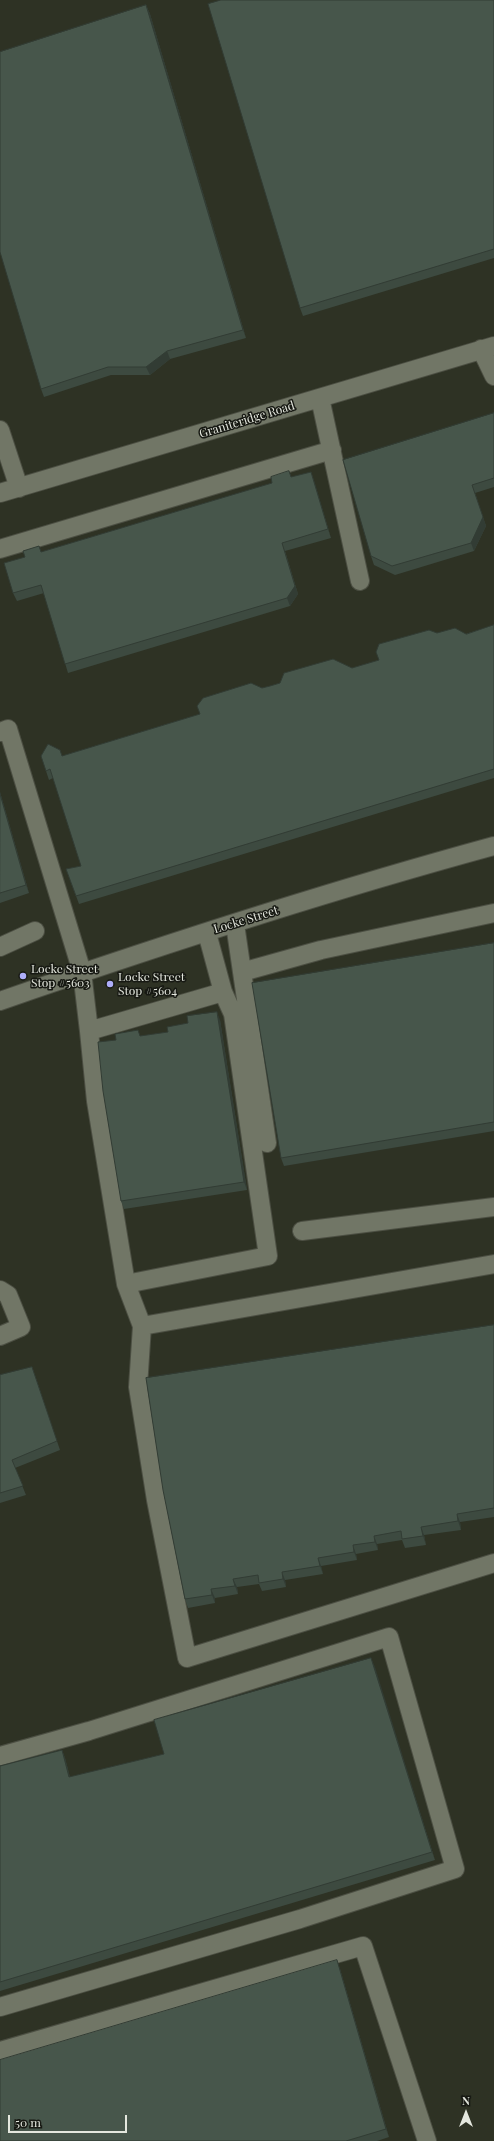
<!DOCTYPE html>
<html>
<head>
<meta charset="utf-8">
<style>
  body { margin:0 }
  #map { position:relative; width:494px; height:2141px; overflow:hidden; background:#2e3224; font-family:"Playfair Display",serif }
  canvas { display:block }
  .north { position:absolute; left:446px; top:2093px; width:40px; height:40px; -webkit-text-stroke:3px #171913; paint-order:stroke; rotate:0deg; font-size:11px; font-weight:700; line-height:16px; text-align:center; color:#e4e7de }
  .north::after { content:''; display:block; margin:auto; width:14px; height:18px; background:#e4e7de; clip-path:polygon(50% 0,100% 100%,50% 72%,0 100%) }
  .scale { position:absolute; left:8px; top:2115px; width:119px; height:18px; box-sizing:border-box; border:2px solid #e4e7de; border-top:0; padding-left:5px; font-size:12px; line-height:14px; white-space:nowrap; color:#e4e7de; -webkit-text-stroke:3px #171913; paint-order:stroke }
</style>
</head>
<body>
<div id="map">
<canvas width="494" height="2141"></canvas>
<div class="north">N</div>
<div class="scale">50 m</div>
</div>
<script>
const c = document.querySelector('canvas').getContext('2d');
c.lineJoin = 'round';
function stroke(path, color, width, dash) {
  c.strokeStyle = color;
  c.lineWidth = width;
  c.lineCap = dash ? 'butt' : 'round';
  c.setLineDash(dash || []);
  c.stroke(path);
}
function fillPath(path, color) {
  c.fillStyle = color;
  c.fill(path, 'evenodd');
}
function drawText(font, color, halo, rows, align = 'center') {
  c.font = font + ' "Playfair Display",serif';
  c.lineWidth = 3;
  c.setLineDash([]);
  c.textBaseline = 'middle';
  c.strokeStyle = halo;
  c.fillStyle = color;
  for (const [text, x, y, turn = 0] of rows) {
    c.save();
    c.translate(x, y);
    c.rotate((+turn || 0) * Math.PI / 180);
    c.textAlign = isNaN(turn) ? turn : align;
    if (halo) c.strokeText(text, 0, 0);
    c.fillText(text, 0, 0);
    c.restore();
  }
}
const minor = new Path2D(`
  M481,349l13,27
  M320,398l40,183
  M0,430l19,58
  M0,493l494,-147
  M0,549l332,-99
  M0,732l8,-3 74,243 7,59 134,-39 -16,-59
  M235,924l32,219
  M0,947l35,-16
  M242,972l79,-22 173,-37
  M0,1001c162,-56 329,-110 494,-155
  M89,1031l7,70 30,183 16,42
  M302,1231l192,-24
  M494,1264l-352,62 -4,61 18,113 31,158 307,-95
  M126,1284l142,-28 -35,-242 -10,-22
  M0,1290l8,5 13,32 -21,9
  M0,1756l89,-25 300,-94 66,232 -155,50 -300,88
  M0,2051l363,-105 64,195`);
stroke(minor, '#4c4f43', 20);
stroke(minor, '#717666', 18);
fillPath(new Path2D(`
  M494,0v258l-191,58 -3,-8z
  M146,5l4,9 96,324 -76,21 -20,16h-39l-67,22 -3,-8z
  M494,413v74l-19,6 11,33 -12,25 -79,24 -21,-10 -3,-9z
  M289,471l2,6 20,-5 20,66 -46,13 13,43 -8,12 -222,67 -24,-80 -27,8 -4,-8 28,-41 231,-69z
  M494,625v153l-415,126 -13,-35 15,-3 -28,-88 -4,2 -3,-9 16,-15 138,-42 62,-26 90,-20 27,-8 58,-27 29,1z
  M0,792l29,101 -29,10z
  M494,943v188l-210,35 -3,-8z
  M220,1020l27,170 -123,19 -3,-8 20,-165 27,-4z
  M494,1325v192l-34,5 1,8 -37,5 2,10 -21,3 -3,-8 -25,4 1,6 -22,4 1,6 -36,6 2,8 -38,6 1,7 -24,4 -3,-7 -22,3 1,7 -23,4v5l-27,5 -3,-9z
  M32,1367l28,83 -45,18 11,27 -26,8v-128z
  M371,1658l64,202 -435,131v-225l62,-16 3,8 5,19 94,-23z
  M340,1969l49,168 -12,4h-377z`), '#3d4a40');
fillPath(new Path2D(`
  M146,5l4,9 96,324 -3,-8z
  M167,351l3,8 -20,16 -4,-8z
  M311,472l3,8 17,58 -3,-9z
  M472,485l14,41 -12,25 -3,-8z
  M282,543l16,51 -8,12 -3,-8z
  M0,792l29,101 -3,-8 -26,-91z
  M217,1012l3,8 27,170 -3,-8z
  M457,1514l3,8 1,8 -3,-9z
  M421,1527l3,8 2,10 -3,-9z
  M374,1536l3,8 1,6 -3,-8z
  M353,1545l3,9 1,6 -3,-8z
  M318,1558l3,8 2,8 -3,-8z
  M282,1572l3,8 1,7 -3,-8z
  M233,1579l4,8 1,7 -3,-8z
  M211,1589l4,9v5l-3,-8z
  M371,1658l4,9 60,193 -3,-8z
  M62,1750l3,8 7,28 -3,-9z
  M337,1960l3,9 49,168 -3,-8z`), '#323c34');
const building = new Path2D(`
  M221,0h273v249l-194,59 -92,-304z
  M146,5l97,325 -76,21 -21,16h-38l-67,22 -41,-137v-200z
  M494,413v65l-22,7 11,32 -12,26 -79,23 -21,-10 -28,-96z
  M289,471l2,6 20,-5 17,57 -46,14 13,43 -8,12 -222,66 -24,-79 -28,8 -9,-30 21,-6 -2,-6 16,-5 2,6 231,-69 -1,-6z
  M494,625v144l-418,127 -10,-27 15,-3 -31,-97 -4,2 -5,-15 7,-12 12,6 2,6 138,-42 -3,-8 6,-8 48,-15 11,5 8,-2 10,-3 4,-10 49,-14 19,9 27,-8 -3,-8 3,-8 50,-14 8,3 18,-5 11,6z
  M0,794l26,91 -26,8z
  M494,943v179l-213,36 -29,-175z
  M217,1012l27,170 -123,19 -18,-110 -5,-49 18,-2 -1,-6 23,-4 2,6 28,-4 -1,-5 21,-4 -1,-7z
  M494,1325v183l-37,6 1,7 -37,6 2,9 -21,3 -1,-8 -27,5 1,6 -22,3 1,7 -36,6 2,8 -38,6 1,7 -24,4 -1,-8 -25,4 2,7 -24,3 1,6 -27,4 -22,-109 -17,-112z
  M32,1367l25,74 -45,19 11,26 -23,7v-118z
  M371,1658l61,194 -432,130v-216l62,-16 7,27 95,-23 -10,-34z
  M337,1960l49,169 -40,12h-346v-81z`);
fillPath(building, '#47564b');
stroke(building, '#323c34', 1);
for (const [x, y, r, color] of [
  [23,976,4,"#aeaefa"],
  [110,984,4,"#aeaefa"]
]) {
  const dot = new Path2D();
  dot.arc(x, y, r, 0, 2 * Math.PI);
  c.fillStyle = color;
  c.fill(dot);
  stroke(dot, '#171913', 1.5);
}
drawText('12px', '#e4e7de', '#171913', [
  ["Graniteridge Road",247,420,-17],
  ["Locke Street",246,920,-17]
]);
drawText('12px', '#e4e7de', '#171913', [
  ["Locke Street",31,969],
  ["Stop #5603",31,983],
  ["Locke Street",118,977],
  ["Stop #5604",118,991]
], 'left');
</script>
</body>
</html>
